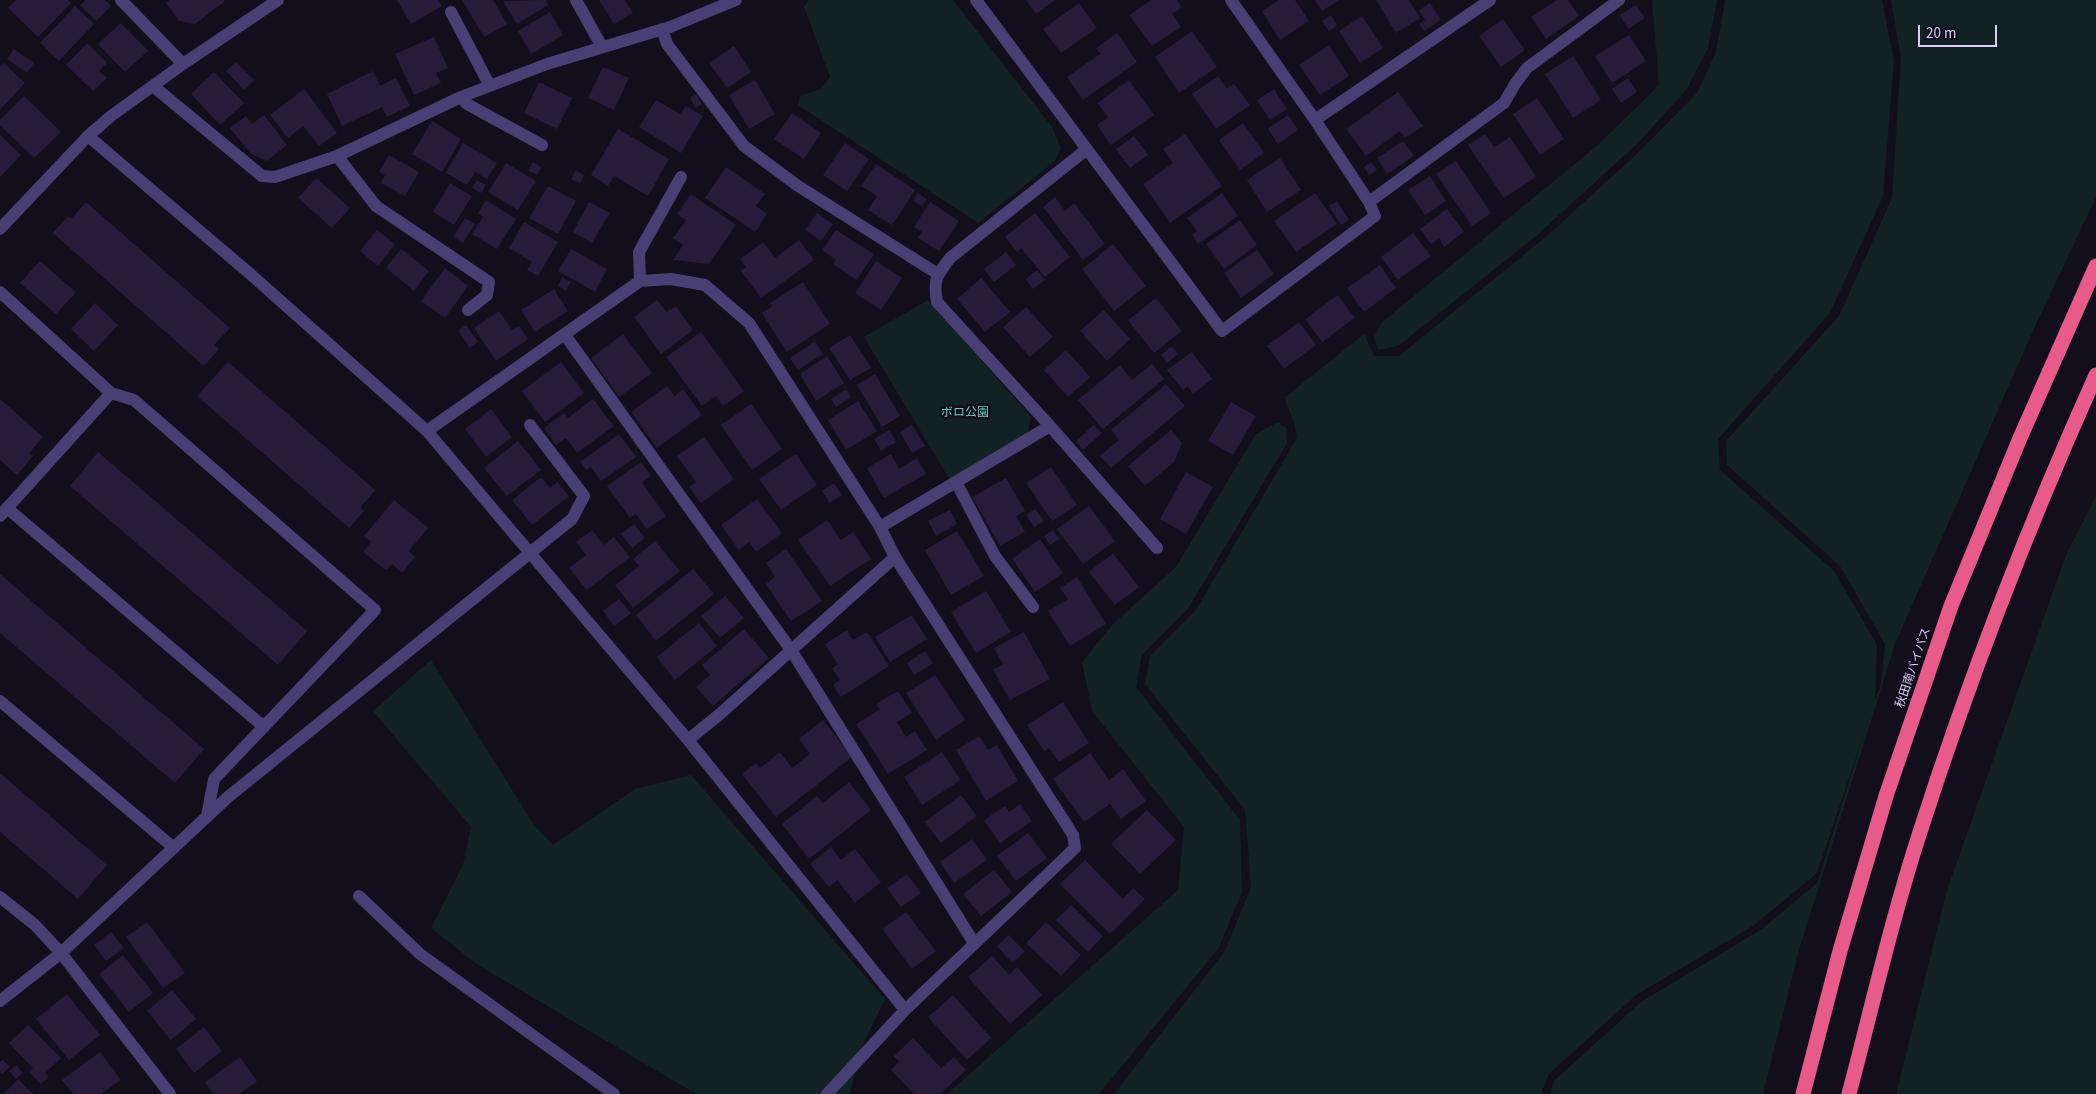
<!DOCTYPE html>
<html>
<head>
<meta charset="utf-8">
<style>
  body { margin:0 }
  #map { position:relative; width:2096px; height:1094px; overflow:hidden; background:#120e1b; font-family:"Source Sans 3",sans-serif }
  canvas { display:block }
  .scale { position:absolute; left:1918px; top:25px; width:79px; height:22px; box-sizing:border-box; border:2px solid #d9cef8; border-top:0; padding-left:6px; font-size:15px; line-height:18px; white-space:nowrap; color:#d9cef8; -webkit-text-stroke:4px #120e1b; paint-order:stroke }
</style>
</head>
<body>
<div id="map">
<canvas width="2096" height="1094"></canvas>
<div class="scale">20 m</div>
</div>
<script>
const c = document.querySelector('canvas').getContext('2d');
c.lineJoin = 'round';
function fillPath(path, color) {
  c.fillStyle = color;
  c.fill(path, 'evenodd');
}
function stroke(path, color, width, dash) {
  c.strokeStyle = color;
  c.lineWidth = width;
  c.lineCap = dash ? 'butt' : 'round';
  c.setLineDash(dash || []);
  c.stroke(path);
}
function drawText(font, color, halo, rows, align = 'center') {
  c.font = font + ' "Source Sans 3","Noto Sans JP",sans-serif';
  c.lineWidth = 5;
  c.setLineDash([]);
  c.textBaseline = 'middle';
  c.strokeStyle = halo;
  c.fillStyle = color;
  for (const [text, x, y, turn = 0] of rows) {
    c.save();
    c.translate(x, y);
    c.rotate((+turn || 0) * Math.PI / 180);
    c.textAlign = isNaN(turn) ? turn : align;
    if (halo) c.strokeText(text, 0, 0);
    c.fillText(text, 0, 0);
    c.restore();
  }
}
fillPath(new Path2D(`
  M809,0h144l99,127 9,21 -6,13 -77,62 -180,-118 2,-9 21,-7 9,-12 -26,-70z
  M1652,0h65l-9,48 -21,41 -49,54 -102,93 -138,110 -20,4 -4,-13 7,-14 218,-179 60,-59z
  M1725,0h157l12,61 -11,135 -53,117 -112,126 2,31 114,101 43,74 -2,56 6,-17 4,-40 -45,-78 -113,-101 -1,-24 113,-125 53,-118 9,-140 -10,-58h205v197l-64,136 -137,311 -96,306 -36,144h-213l5,-14 86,-78 121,-73 55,-46 51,-161 -51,151 -64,53 -117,69 -87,79 -8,20h-427l111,-143 26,-64 -6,-77 -100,-126 5,-28 46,-46 101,-172 -3,-16 -10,-24 80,-64 10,22h25l148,-120 94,-86 56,-57 19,-41z
  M928,300l103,117 -3,15 -78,48 -86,-143z
  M1278,422l8,6 1,15 -98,164 -47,48 -6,32 104,133 2,72 -24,57 -119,145h-152l231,-204 6,-63 -92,-116 -10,-49 31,-38 63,-57 80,-133z
  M2096,496v598h-200l51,-204 119,-335z
  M431,660l103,165 19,20 82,-56 56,-14 194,224 -24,49 -11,46h-154l-218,-129 -47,-37 32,-63 8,-38 -98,-116z`), '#122224');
fillPath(new Path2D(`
  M16,0h52l3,3 -33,34 -30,-29z
  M85,0h20l6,6 -15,15 -16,-16z
  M170,0h54l1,1 -30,23 -16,-3 -13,-18z
  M397,0h41l4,6 -31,18z
  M462,0h31l14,24 -23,13z
  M545,0l3,5 -31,19 -14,-23z
  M599,0h26l8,13 -19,11z
  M1026,0h29l-19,14z
  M1151,0h26l5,7 -10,7 9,13 -29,19 -23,-31z
  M1279,0h16l14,21 -29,19 -18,-29z
  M1315,0h24l-17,11z
  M1376,0h33l11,18 -24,15z
  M1557,0h11l11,16 -33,23 -15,-22z
  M1079,3l18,25 -36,25 -18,-24z
  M1430,3l11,17 -17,11 -5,-7 6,-4 -6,-10z
  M1636,5l9,13 -17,11 -8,-14z
  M75,6l19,18 -35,37 -19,-18z
  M550,12l13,23 -32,19 -13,-23z
  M1331,15l6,10 -8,6 -7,-10z
  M1362,16l21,32 -23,15 -21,-32z
  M1503,19l22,31 -24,17 -22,-31z
  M121,23l27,28 -23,21 -27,-28z
  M1192,31l25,36 -38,26 -24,-36z
  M1117,33l20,29 -54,38 -16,-23 33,-23 -4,-6z
  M1629,35l17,26 -34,22 -17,-27z
  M434,37l14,31 -12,5 5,10 -27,12 -19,-41z
  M87,43l20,20 -8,8 8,7 -14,13 -27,-26z
  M1329,45l20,31 -29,19 -21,-30z
  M734,46l17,26 -24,16 -18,-25z
  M14,49l20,14 -7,10 -20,-14z
  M1573,56l28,44 -28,18 -28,-44z
  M236,62l18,18 -10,10 -18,-19z
  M4,63l21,20 -25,27v-43z
  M603,67l26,11 -15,32 -26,-12z
  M373,71l7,15 16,-8 14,28 -23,11 -5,-10 -40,19 -15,-32z
  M214,72l30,31 -24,22 -29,-31z
  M1218,76l9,12 7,-4 16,21 -34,24 -24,-35z
  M1628,78l9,14 -16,11 -9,-14z
  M755,80l20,34 -26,15 -20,-34z
  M1129,80l25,35 -43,30 -14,-20 11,-8 -11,-14z
  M539,82l33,16 -15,31 -33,-16z
  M304,89l33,44 -18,13 -16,-20 -15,12 -18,-23z
  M1274,89l13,20 -17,11 -13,-20z
  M1398,92l25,34 -18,12 -5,-7 -34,25 -20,-27z
  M696,94l6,10 -7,4 -5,-11z
  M24,96l37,36 -27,26 -34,-33v-5z
  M1537,98l27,41 -24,16 -27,-41z
  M656,100l24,14 6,-8 17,10 -22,37 -42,-26z
  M792,113l29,20 -17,26 -30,-20z
  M264,115l23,30 -20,16 -16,-7 -21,-26 16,-12 6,8z
  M1288,115l10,15 -20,14 -10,-15z
  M432,121l29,18 -19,33 -30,-18z
  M1243,123l21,30 -24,17 -21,-30z
  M618,129l51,30 -21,37 -34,-20 -6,10 -17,-11z
  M1185,134l37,52 -52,37 -27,-39 30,-21 -10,-14z
  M1485,134l9,13 16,-10 26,40 -32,21 -36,-53z
  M0,135l21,20 -21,22z
  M1134,136l14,19 -18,13 -14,-19z
  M1403,141l11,15 -27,18 -10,-16z
  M463,143l34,20 -10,16 -12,-7 -8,13 -21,-12z
  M845,143l24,16 -22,32 -24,-16z
  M389,155l30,17 -14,24 -24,-13 4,-8 -6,-3z
  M1280,158l21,32 -34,22 -20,-32z
  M1456,161l35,52 -19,13 -36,-52z
  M533,162l8,5 -4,8 -9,-5z
  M1371,162l6,8 -8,5 -5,-8z
  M506,163l30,18 -18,29 -30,-18z
  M876,164l39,26 -23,35 -24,-15 9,-14 -16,-10z
  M726,167l39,27 -9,12 11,8 -12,18 -50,-34z
  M576,170l8,5 -4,8 -9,-4z
  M1430,176l16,25 -21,14 -17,-25z
  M316,178l34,30 -18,20 -34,-30z
  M477,180l9,5 -5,8 -9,-5z
  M450,183l22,13 -18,29 -21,-13z
  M548,186l28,15 -18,33 -29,-16z
  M918,193l9,6 -5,7 -9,-5z
  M1222,193l16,23 -40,28 -6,-9 5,-4 -10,-13z
  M1315,193l22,31 -41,28 -22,-31z
  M691,194l45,31 -27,39 -36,-4 10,-15 -10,-7 13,-18 -9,-6z
  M1055,197l10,14 9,-8 31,41 -22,16 -40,-53z
  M486,200l30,19 -19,30 -25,-15 11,-17 -5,-4z
  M1337,201l12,19 -8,5 -12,-19z
  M86,202l144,126 -16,17 5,4 -15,17 -151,-133 15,-17 3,3z
  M589,202l21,11 -18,30 -19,-11z
  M930,202l29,19 -20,30 -21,-13 4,-6 -8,-5z
  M1447,209l17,23 -20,15 -5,-9 -8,6 -11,-15z
  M817,213l16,11 -12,17 -16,-11z
  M1035,213l35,44 -25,20 -24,-29 -4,4 -12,-15z
  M465,218l10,6 -12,19 -10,-6z
  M1240,220l17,25 -33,24 -18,-25z
  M524,222l34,20 -20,34 -11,-6 5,-8 -23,-14z
  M377,230l18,14 -17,22 -18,-15z
  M836,230l38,24 -17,26 -24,-16 3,-4 -14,-10z
  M1413,233l18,23 -33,24 -17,-23z
  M799,240l15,20 -53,38 -20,-27 5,-4 -6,-8 23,-17 12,16z
  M1113,244l33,42 -32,25 -32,-42z
  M401,249l28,22 -15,20 -28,-23z
  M571,249l36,20 -12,23 -37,-21z
  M1257,250l17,24 -33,24 -17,-25z
  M1006,252l10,13 -22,17 -10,-13z
  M40,261l36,31 -20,22 -36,-31z
  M876,261l26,17 -21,32 -26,-17z
  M1380,265l16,23 -32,24 -17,-24z
  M445,268l23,18 -23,32 -24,-17z
  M1037,270l8,10 -12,9 -8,-10z
  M562,277l9,5 -5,9 -8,-5z
  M981,278l29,34 -25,20 -28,-33z
  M803,282l27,42 -43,28 -25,-39 11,-7 -3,-3z
  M554,289l14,22 -33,21 -14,-22z
  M1338,295l17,23 -33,24 -17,-23z
  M1156,298l26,33 -28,22 -26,-33z
  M657,300l10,12 9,-6 17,24 -32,24 -27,-37z
  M95,303l23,22 -24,26 -23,-22z
  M1026,307l27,30 -23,20 -27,-30z
  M1104,310l26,29 -23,22 -27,-30z
  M499,311l13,19 7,-4 9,13 -32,22 -22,-33z
  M1299,322l17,23 -32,24 -17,-23z
  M466,325l12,17 -8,6 -12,-17z
  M701,332l43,59 -21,15 -7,-10 -14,10 -36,-49z
  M623,334l29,39 -33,24 -28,-39z
  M850,335l21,33 -21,12 -21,-32z
  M815,341l8,13 -25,16 -8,-12z
  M1172,346l6,8 -11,9 -6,-8z
  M1066,350l24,27 -22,20 -24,-27z
  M1192,352l20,27 -19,15 -5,-8 -5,4 -16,-20z
  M827,356l17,27 -28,18 -16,-27z
  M228,362l147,128 -15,18 4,3 -15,17 -152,-132z
  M561,362l23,31 -39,29 -23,-31z
  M1152,364l12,15 -61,50 -25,-29 42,-35 12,15z
  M875,374l25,42 -18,11 -25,-42z
  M1166,384l19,22 -74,62 -11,-12 19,-16 -8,-10z
  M667,386l8,10 8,-7 19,26 -45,33 -26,-36z
  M846,389l5,8 -15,10 -5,-8z
  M0,399l43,38 -14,16 4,3 -16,19 -17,-15z
  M593,399l21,27 -37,27 -11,-15 -10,7 -12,-17 20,-15 4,5z
  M858,401l19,30 -31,19 -18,-30z
  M1231,402l25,14 -23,39 -25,-14z
  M751,404l31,45 -30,21 -31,-45z
  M491,409l21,28 -26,20 -21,-28z
  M912,425l13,21 -13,7 -12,-21z
  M1094,425l8,8 -19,17 -7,-9z
  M889,430l7,12 -15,9 -7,-12z
  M1171,430l11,13 -8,19 -29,24 -17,-20z
  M619,434l17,23 -35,24 -10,-14 -5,3 -6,-8z
  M704,437l30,42 -33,24 -12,-16 7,-5 -19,-26z
  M518,441l23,29 -34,26 -23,-28z
  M98,452l209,179 -29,34 -208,-179z
  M796,454l21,31 -36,25 -22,-31z
  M891,454l8,15 18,-11 9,16 -42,24 -17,-30z
  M641,462l10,14 -9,7 24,33 -19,13 -11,-15 -6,4 -23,-32z
  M1051,467l26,38 -25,16 -26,-38z
  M1186,472l27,15 -27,47 -26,-15z
  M541,477l9,11 7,-6 12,14 -37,29 -20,-25z
  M1006,478l19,33 -9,5 9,16 -25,14 -28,-49z
  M834,483l8,12 -12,8 -8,-12z
  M757,499l25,34 -26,19 -7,-10 -10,8 -18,-25z
  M394,500l34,28 -19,23 6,6 -13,16 -10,-9 -6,6 -23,-18 8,-10 -7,-6z
  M1089,506l26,35 -32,23 -26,-35z
  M1035,509l9,12 -10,6 -8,-12z
  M950,510l7,14 -21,12 -8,-15z
  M827,520l14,20 12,-8 18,27 -41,27 -32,-46z
  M634,524l11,14 -13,10 -11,-14z
  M592,530l12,15 10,-8 16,20 -43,33 -18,-22 17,-13 -10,-13z
  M1053,530l6,9 -9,6 -6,-9z
  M957,531l27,45 -33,19 -26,-45z
  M1040,539l23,34 -28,19 -23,-33z
  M655,541l25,30 -47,37 -18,-23 24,-19 -6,-7z
  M786,549l36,52 -31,20 -25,-37 9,-7 -9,-14z
  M1113,553l26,34 -24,18 -26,-33z
  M693,569l21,25 -58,47 -20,-26z
  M0,574l204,175 -29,34 -175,-150z
  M1077,577l29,47 -36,22 -22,-35 20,-12 -8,-11z
  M986,591l25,41 -35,21 -25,-41z
  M725,596l19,22 -24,20 -19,-22z
  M619,599l12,14 -17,13 -11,-15z
  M912,615l15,24 -37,23 -15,-25z
  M699,623l18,23 -42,34 -18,-23z
  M744,629l25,29 -56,48 -17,-19 14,-12 -8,-10z
  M847,630l6,10 14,-8 22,34 -48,31 -8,-12 7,-5 -8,-12 6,-4 -13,-20z
  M1024,632l26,47 -40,21 -17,-30 10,-6 -9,-16z
  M925,651l8,12 -19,12 -7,-12z
  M935,675l30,45 -29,20 -30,-47z
  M898,691l14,22 -15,9 9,15 9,-6 12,19 -39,24 -32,-50 24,-15 -4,-5z
  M1063,702l26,41 -30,19 -10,-14 -5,3 -17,-26z
  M823,720l29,37 -76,60 -34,-43 14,-11 4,5 20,-16 12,16 18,-14 -11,-15z
  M979,736l9,14 9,-5 21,36 -32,20 -30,-51z
  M942,752l19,28 -39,25 -18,-28z
  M1090,753l19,27 14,-11 23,32 -25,18 -11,-15 -26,18 -31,-43z
  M0,773l107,92 -29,34 -78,-67z
  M849,782l22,28 -62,49 -27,-35 35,-28 6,7z
  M961,795l16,21 -36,27 -16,-21z
  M1020,804l12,17 -32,22 -16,-23 21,-14 4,6z
  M1147,810l29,30 -36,34 -29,-30z
  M1028,833l19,25 -31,23 -19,-25z
  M972,839l15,21 -33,23 -14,-21z
  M831,847l10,13 14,-11 26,33 -26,21 -18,-23 -8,7 -19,-23z
  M1085,860l38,39 10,-11 12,11 -35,35 -50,-50z
  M994,870l18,22 -31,24 -18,-22z
  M907,874l14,19 -20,14 -14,-19z
  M1071,905l32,31 -15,16 -32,-32z
  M906,912l30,39 -24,18 -30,-40z
  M147,922l38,51 -22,15 -37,-51z
  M1046,922l35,33 -20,21 -35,-33z
  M111,932l13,16 -18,13 -12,-16z
  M1009,935l16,17 -13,11 -15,-17z
  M123,955l30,38 -24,19 -30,-38z
  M992,956l17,19 8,-8 25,28 -32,29 -42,-47z
  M172,990l24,29 -25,21 -24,-29z
  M67,994l33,41 -31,25 -33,-41z
  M953,995l38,43 -24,22 -39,-43z
  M28,1025l33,33 -16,15 4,3 -8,8 -12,-12 4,-4 -24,-25z
  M204,1027l18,24 -28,22 -18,-24z
  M913,1038l28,30 13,-11 12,13 -26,24h-26l-23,-24 8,-8 -5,-6z
  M100,1052l21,28 -20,14h-28l-11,-14z
  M240,1057l17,24 -18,13h-26l-8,-12z
  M3,1060l7,7 -8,7 -2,-3v-9z
  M17,1065l6,8 -7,6 -7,-8z
  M18,1079l15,15h-29z`), '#261c39');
stroke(new Path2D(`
  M121,0l62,64
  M576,0l26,47
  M976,0l246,331 153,-115 -6,-14 -54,-82 -84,-120
  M451,12l39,74
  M662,29l5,15 77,102 54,40 140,88
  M153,86l109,90 13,1 62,-21 124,-59 86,-33 123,-37 66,-27
  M461,97l6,7 75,41
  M1315,120l175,-120
  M88,136l160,136 179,159 261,309 217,270 170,-162 -2,-13 -178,-278 -15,-30 -131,-204 -44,-38 -34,-6 -31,2 -213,150
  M337,156l39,50 113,76 -2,13 -19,15
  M1369,202l135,-99 11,-19 12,-16 92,-68
  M0,229l88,-93 23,-20 72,-52 95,-64
  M640,281l-1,-29 42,-75
  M0,292l111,101 -111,123
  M565,335l226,315 183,293
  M111,393l23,7 241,210 -161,169 -7,37
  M1050,426l107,122
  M956,482l39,74 38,51
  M7,508l257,219
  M880,527l170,-101 -113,-124c-4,-24 0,-26 13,-44l137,-109
  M0,701l174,147
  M688,740l32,-26 175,-157
  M359,896l61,58 194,140
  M0,897l35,28 26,28 109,141
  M0,1001l61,-48 167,-156 344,-278 12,-23 -54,-71
  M827,1094l78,-84`), '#483f74', 12);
stroke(new Path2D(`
  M1803,1094l37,-143 46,-155 65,-190 69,-168 76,-172
  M1849,1094c23,-87 43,-176 71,-262 50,-156 109,-308 176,-457`), '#e85a8a', 15);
drawText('12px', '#65cdc2', '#120e1b', [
  ["ボロ公園",965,413]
]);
drawText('12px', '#d9cef8', '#120e1b', [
  ["秋田南バイパス",1914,668,-71]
]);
</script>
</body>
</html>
